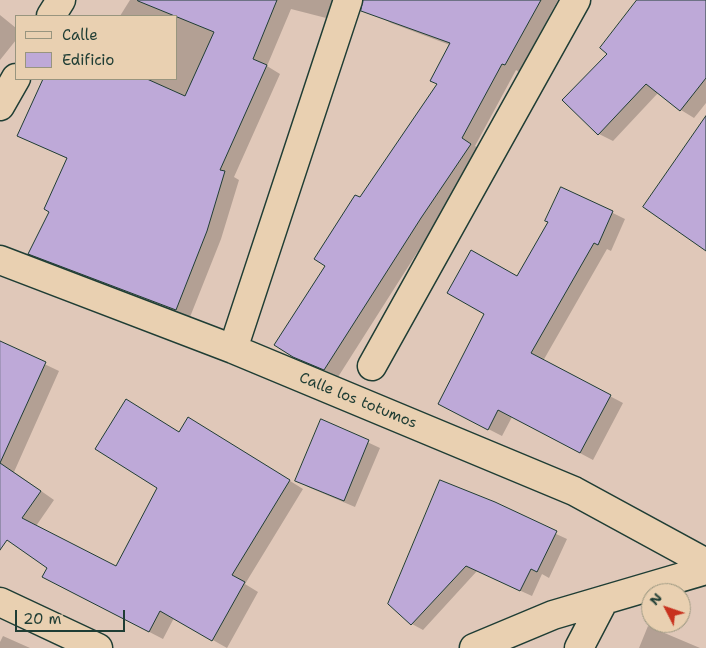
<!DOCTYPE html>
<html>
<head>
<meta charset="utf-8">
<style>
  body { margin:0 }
  #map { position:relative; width:706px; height:648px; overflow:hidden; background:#e0c8b9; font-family:"Shantell Sans",sans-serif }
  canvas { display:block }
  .legend { position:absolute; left:15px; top:15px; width:162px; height:65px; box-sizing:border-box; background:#e9d0b1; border:1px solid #98957f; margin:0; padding:6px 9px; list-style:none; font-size:15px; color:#1f3d34 }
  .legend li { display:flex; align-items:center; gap:10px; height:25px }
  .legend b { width:25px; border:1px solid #98957f }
  .north { position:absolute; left:641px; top:583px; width:50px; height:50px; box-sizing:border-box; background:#e9d0b1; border:1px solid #98957f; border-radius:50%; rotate:311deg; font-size:14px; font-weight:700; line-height:20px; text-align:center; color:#1f3d34 }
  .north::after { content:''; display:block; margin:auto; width:18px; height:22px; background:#c8321e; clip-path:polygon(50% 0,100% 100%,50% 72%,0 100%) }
  .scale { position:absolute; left:15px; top:610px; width:110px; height:22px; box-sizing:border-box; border:2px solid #1f3d34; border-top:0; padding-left:6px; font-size:15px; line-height:18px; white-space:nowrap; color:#1f3d34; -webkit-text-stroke:4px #e9d0b1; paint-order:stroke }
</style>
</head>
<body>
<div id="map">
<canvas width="706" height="648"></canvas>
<ul class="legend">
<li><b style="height:6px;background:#e9d0b1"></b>Calle</li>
<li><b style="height:14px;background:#bea9d8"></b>Edificio</li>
</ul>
<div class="north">N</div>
<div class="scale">20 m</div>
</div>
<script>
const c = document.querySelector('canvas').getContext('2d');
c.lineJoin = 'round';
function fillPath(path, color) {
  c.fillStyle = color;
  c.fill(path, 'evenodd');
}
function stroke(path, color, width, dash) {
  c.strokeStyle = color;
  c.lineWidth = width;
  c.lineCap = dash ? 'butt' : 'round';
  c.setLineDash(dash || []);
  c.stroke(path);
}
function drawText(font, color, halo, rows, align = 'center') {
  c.font = font + ' "Shantell Sans",sans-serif';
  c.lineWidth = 4;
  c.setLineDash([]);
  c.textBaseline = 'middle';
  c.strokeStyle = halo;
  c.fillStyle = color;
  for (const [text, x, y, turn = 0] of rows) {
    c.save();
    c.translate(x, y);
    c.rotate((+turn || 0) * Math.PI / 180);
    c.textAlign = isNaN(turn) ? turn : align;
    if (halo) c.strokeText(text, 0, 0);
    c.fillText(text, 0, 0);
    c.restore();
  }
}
fillPath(new Path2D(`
  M130,0h205l-5,19 -39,-10 -24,57 13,8 -46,103 5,3 -18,59 -31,78 -147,-56 -13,-8 20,-41 18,-53 -49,-23 25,-57h132v-63h-56z
  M384,0h174l-39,72 -3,-2 -41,76 9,6 -50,74 -96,151 -30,-13 -15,-8 34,-91 33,-66 78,-115 12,-39 -59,-22 -13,-7z
  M645,0h61v103l-12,15 -13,-8 -23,-17 -45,48 -14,-7 9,-80z
  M0,15l16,13v12l-16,20z
  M562,188l63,31 -14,32 -4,-2 -64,112 80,42 -30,57 -81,-43 -10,19 -49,-25 64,-133 32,-56z
  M0,343l59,28 -45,101 40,28 -18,26 80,41 43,-80 21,-54 23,-6 100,62 -58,95 13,8 -31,56 -53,-30 -11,21 -105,-54 -9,-18 -49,-33z
  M322,421l58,27 -25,59 -47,-20 -11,-7z
  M441,481l126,58 -18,39 -7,-4 -10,22 -55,-25 -54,59 -11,-6z
  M648,626l52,22h-61z
  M3,636l27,12h-30v-6z`), '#0003');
const building = new Path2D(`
  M138,0h139l-24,59 14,6 -47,105 5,1 -18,60 -31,79 -148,-56 21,-42 -5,-3 23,-51 -50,-22 26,-57h104l38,17 29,-64 -76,-31z
  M363,0h178l-36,65 -3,-1 -40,74 9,6 -50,74 -97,152 -31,-13 -19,-12 51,-79 -11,-7 41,-64 5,2 77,-113 -7,-3 20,-38 -89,-32z
  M637,0h69v78l-26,33 -34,-27 -48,51 -36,-35 45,-46 -7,-6z
  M706,116v135l-63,-44z
  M561,187l52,24 -15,34 -4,-2 -63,110 80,42 -31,58 -82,-43 -10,20 -50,-26 46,-90 -37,-21 24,-43 46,26 31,-54 -3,-1z
  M0,341l46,21 -46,101 41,28 -19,27 94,48 41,-78 -62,-39 31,-50 53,33 9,-15 102,63 -58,95 13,7 -33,59 -52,-30 -11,21 -107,-55 5,-9 -40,-28 -7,10z
  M321,419l48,21 -25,61 -49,-20z
  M440,480l55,22 62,29 -20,41 -6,-3 -11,22 -54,-25 -55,59 -23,-21z`);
fillPath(building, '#bea9d8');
stroke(building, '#1f3d34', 1);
const street = new Path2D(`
  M51,16l10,-16
  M0,106l16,-28
  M0,260l233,89 341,142 132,72
  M233,349l115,-349
  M372,366l204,-366
  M0,602l98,46
  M474,648l79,-33 153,-45
  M579,648l25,-48`);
stroke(street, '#1f3d34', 31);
stroke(street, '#e9d0b1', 28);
drawText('15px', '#1f3d34', '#e9d0b1', [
  ["Calle los totumos",358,401,22]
]);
</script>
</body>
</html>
